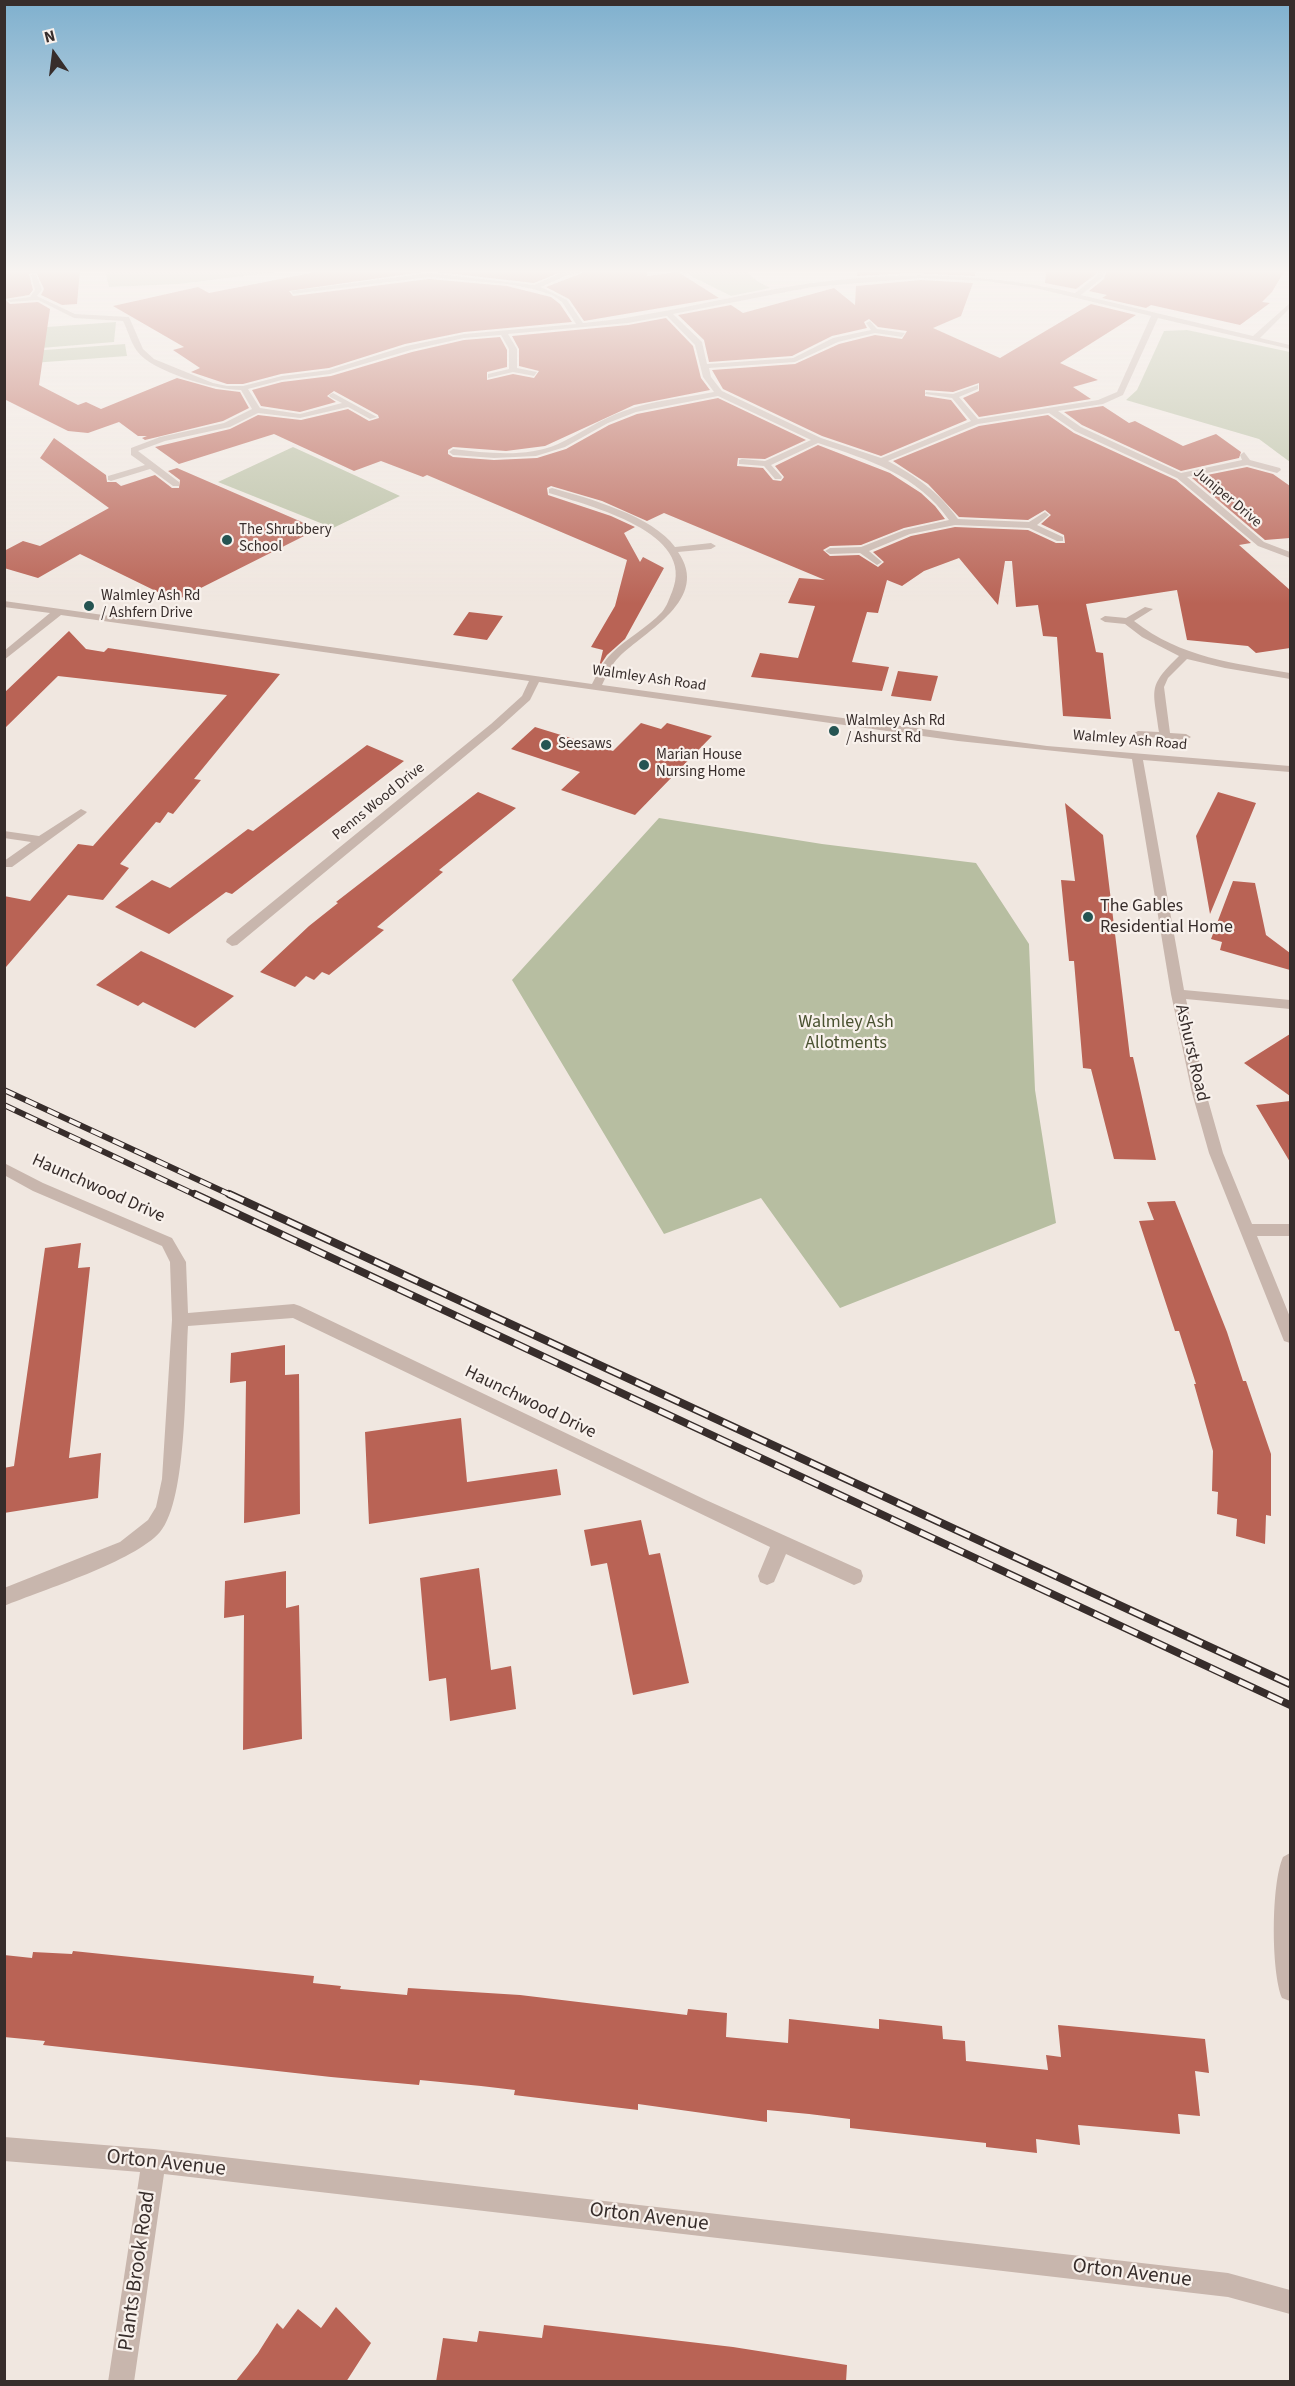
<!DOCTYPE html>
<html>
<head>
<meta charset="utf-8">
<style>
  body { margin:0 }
  #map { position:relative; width:1295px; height:2386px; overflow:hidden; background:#f0e7e0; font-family:"Source Sans 3",sans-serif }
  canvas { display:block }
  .frame { position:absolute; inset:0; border:6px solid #372d2b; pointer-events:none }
  .north { position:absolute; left:24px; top:24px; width:60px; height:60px; -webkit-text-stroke:4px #f8f1ec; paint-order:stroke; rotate:346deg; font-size:16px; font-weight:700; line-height:24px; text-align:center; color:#372d2b }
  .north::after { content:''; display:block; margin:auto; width:21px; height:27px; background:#372d2b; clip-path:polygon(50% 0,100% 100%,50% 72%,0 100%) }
</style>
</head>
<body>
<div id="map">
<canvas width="1295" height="2386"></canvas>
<div class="frame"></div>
<div class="north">N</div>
</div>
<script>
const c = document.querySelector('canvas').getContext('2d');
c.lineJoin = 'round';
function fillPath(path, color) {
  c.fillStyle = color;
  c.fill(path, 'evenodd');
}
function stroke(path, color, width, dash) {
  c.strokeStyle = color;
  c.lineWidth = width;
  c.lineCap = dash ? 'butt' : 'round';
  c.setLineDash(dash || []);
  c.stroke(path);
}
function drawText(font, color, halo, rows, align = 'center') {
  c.font = font + ' "Source Sans 3",sans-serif';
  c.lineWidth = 4.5;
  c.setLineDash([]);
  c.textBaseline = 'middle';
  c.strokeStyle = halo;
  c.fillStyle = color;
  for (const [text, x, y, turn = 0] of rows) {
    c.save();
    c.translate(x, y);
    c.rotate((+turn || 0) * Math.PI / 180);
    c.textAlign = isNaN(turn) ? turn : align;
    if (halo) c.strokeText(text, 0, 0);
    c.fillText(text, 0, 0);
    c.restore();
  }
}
fillPath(new Path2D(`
  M105,270h186l-112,14 -70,3z
  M679,270h65l13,11 13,7 -39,8z
  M116,322l-2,20 -109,9v-21z
  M1187,330l103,22v110l-31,-23 -133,-39 11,-10 27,-59z
  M125,344l2,12 -122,9v-12z
  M293,447l107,49 -67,32 -115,-46z
  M659,818l163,26 154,19 53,81 6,146 21,133 -216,85 -79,-110 -97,36 -152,-254z`), '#b7bea1');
fillPath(new Path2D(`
  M4,270h76l-3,34 -15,1 -21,-10 3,-6 -8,-17 -7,2 4,16 -4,5 -24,4 5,5 28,-2 12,7 -11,76 39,20 8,-3 15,7 76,-31 39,11 24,3 9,16 -26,13 -78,19 -3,-2 5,-2h-9l-19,-14 -31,11 -20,-2 -64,-32z
  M326,270h240l-32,13 -105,-12 -140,20 4,5 136,-17 78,7 44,11 9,7 12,18 -108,10 -59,12 -76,24 -48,6 -38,10h-16l-36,-12 9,-4 -27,-18 11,-3 -71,-41 85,-19 11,6z
  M590,270h57v6l31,-4 41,26 -135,23 -15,-22 -23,-12z
  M857,270h119l-1,6 -64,-3 -54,3z
  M1046,270h51l-1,4 -20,15 -31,-6z
  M1107,270h178l-13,22 -10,10 8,1 -30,22 -89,-20 -5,3 -44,-10 5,-3 -18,-4 15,-12z
  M921,280l52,3 -12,33 -28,12 67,30 91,-54 45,11 -76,48 38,17 -25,7 18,12 -112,18 -16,-19 16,-7v-8l-26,9 -28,-2v6l26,4 16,20 -86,36 -59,-20 -99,-47 -11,-19 83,-6 44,-20 36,-9 27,4 5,-8 -29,-4 -9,-8 -5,3 3,6 -35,8 -40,20 -83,6 -5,-22 -26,-25 53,-10 12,8 91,-25 21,17 1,-19z
  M666,318l27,28 8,32 9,12 -76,15 -89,41 -39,5 -53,-4 -5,3v4l5,3 41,3 43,-2 29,-9 43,-24 28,-11 81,-16 88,42 -41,19 -27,-1 -1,8 26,2 10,12 8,1 3,-4 -9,-11 43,-21 72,28 31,20 14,13 10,13 -41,9 -43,17 -31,1 -7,4 7,6 29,-1 19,12 6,-5 -11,-10 38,-16 44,-9 73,3 28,13h9l-1,-8 -23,-11 10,-9 -6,-5 -17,10 -69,-3 -31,-33 -35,-23 86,-35 69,-11 26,18 102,47 75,63 -12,2 51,45v58l-34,5 -8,-7 -61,-6 -10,-50 -91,14 10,48 7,1 8,66 -48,-3 -6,-79 -14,-1 -5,-31 -22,2 -4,-46h-7l-7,44 -39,-47 -35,13 -22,15 -15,-6 -9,33 -11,-1 -15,50 37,5 -7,24 -131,-14 9,-24 38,5 17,-52 -27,-3 11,-25 26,2 -161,-67 -17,8 -45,-20 -51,-15 -4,2 1,7 63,21 24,11 -11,6 16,29 3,-5 21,11 -39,71 -18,16 -8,12 4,-17 -12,-3 24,-41 12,-46 -200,-85 -4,2 -42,-16 -27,10 -80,-37 -95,30 -24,-17 75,-18 28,-14 43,5 47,-11 21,12 10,-3 -1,-3 -44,-24 -7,5 9,6 -36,10 -39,-6 -9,-16 30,-8 49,-6 81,-24 52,-12 36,-3 7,13v17l-20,5v8l26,-6 21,4 5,-7 -20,-5v-17l-7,-13 116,-11z
  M1103,406l26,17 6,-2 48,25 33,-12 25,18 -2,6 -58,13 -99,-46 -18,-13z
  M54,438l52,37 1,7h9l5,4 34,-11 17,13h7l1,-8 -12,-9 9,-3 141,61 -139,70 -11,-2 -88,-43 -42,24 -34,-10v-17l19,-10 17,5 69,-38 -69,-50z
  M1247,467l26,7 17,12v52l-25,2 -73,-62z
  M469,612l34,4 -16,24 -34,-5z
  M69,631l17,18 18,3 4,-4 172,26 -86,105 7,1 -28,34 -5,-2 -8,11 -4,-1 -36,42 9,4 -26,32 -35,-5 -62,72 -2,-71 26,5 48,-57 15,2 134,-151 -169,-19 -54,53v-36z
  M898,671l40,5 -7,25 -40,-5z
  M641,723l20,6 6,-6 45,13 -77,79 -74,-25 19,-18 -69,-23 24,-22 78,24z
  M367,745l37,16 -172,133 -6,-2 -57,42 -54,-27 37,-27 18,8 78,-59 5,2z
  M478,792l38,16 -77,62 4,2 -66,55 7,3 -55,45 -7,-3 -8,8 -8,-4 -11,11 -35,-15 49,-46 29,-23 -2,-1z
  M1218,792l38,11 -46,111 -14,-78z
  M1065,803l38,32 27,222h3l23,103 -42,-1 -23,-90 -8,-1 -9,-107h-5l-8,-81 14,1z
  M1233,881l22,2 11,52 24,18v17l-70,-20 2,-8 -11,-3z
  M141,951l19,9 74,36 -39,32 -52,-26 -5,4 -42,-21z
  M1290,1034v62l-46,-33z
  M1290,1101v61l-34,-57z
  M1175,1201l52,131 16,49h3l25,73v62l-5,-1 -1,29 -29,-8 1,-17 -20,-5 1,-22 -6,-1 1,-40 -19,-67h2l-17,-53h-4l-36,-110 15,-1 -7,-18z
  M81,1243l-3,25 12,-1 -21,191 32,-5 -3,45 -94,15v-45l10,-2 31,-218z
  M285,1345v30l14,-1 1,140 -56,9 2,-142 -16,2 1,-30z
  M461,1418l6,64 90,-13 4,26 -192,29 -4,-92z
  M641,1520l8,35 11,-2 29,130 -56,12 -26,-132 -16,3 -7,-36z
  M479,1568l12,102 20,-4 5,43 -66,12 -4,-43 -17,3 -9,-103z
  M286,1571v37l13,-3 3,134 -59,11 1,-135 -20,3 1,-37z
  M73,1951l241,25 -1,7 28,3 -1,3 67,6 1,-7 112,7 167,20 1,-6 39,4 -1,24 62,6 1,-24 90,10v-10l63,7 1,13 22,2 1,20 82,9 -2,-15 15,2 -3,-32 147,14 4,34 -14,-2 5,45 -22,-2 2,20 -102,-9 2,20 -44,-6 1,14 -51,-6v-4l-136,-15v-9l-41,-5 -42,-4v12l-129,-18v6l-124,-15 1,-5 -34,-4 -61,-6 -1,5 -88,-8 -288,-32 2,-4 -41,-4v-82l28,3 1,-6 39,2z
  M336,2307l35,36 -25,39h-111l23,-29 19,-30 6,6 15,-20 23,19z
  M544,2325l189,22 114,18 -1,17h-410l7,-44 34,4 2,-11 63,7z`), '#b96355');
fillPath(new Path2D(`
  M576,270h12l-23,6 -24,11 26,13 16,23c77,-7 152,-29 229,-40 88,-12 176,-10 263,10l23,-18 1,-5h6l-2,7 -22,18 172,41 37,-33v5l-30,30 30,7v4l-132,-31 -35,77 -20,9 -45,7 23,16 100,46 61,-13 -2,-5 4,-3 6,8 30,8 1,2 -4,3 -30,-8 -60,12 77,65 26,10v6l-32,-12 -81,-68 -102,-47 -26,-18 -71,11 -90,37c29,16 51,31 70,58l71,3 16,-10 4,3 -12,10 26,12v4h-6l-28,-13 -74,-3 -45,9 -41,17 13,11 -5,3 -17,-12 -30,1 -5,-3 5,-3 31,-1 43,-17 45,-10c-31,-45 -80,-60 -131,-77l-47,22 11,12 -1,2h-6l-11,-13 -25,-2v-4l3,-1 23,2 46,-21 -93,-44 -82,16 -28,11 -43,24 -29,9 -42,2 -41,-3 -4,-3 4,-3c35,4 72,9 105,-5 22,-10 42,-25 66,-33 29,-11 60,-13 90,-19l-11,-15 -8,-32 -28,-29 -39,7 -120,11 9,15v19l20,4 -3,4 -21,-4 -25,6v-4l21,-5v-20l-8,-14 -37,3 -53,12 -81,24 -48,6 -34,9 12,19 40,6 42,-11 -12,-6 -1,-2 4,-2 44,24 -7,2 -22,-12 -48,11 -42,-5 -28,14 -65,14 -27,10 41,31v4h-6l-23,-17 -39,12 -3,-1v-4l37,-11 -14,-10v-7l29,-11 64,-14 28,-14 -11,-19c-25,0 -89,-18 -104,-39 -6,-8 -9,-20 -14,-30l-49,-3 -36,-18 -28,2 -3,-2 23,-3 5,-7 -4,-15 5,-1 6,16 -5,6 38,18 54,3 14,32 11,10 59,24 14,3h16l39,-10 47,-6 77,-24 58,-12 112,-10 -14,-22 -10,-7 -19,-6 -26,-5 -78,-7 -136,17 -2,-3 138,-18 105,12 27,-12zM921,278l64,3 50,7 116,28 -34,76 -19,8 -120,19 -19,-22 19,-8v-4l-25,9 -27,-2 -1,2 27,4 19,23 -90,37 -60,-20 -99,-47 -11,-14 -2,-9 86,-6 43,-20 37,-9 27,4 3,-4 -28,-4 -7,-8 -4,2 5,7 -38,8 -40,20 -86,6 -5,-22 -29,-28 139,-27z
  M552,488c36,10 101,28 123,59l36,-4 5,3 -5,3 -33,3c33,47 -33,79 -59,105 -8,8 -12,18 -17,28l445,61 243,20v6l-147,-12 41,230 106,10v9l-104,-10 20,94 17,60 29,71h38v12h-33l33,81v26l-6,-2 -2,-5 -73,-183 -17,-60 -21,-99 -39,-235 -174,-18 -419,-59 -9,18 -31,28 -262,217 -5,1 -6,-4 1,-3 264,-215 31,-28 7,-15 -468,-66 -57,45v-9l46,-38 -46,-6v-6l588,83c6,-11 11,-23 20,-31 15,-15 35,-25 50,-41 5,-6 7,-13 10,-20 26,-60 -83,-86 -123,-99v-4z
  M1145,607l8,2 -19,12c47,37 100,42 156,52v6l-65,-11 -38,-9 -19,19 -4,9 6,46 16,1 5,3 -5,3 -52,-4 -1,-2 5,-3 21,1c-5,-43 -13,-44 20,-76l-37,-19 -17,-13 -20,-2 -5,-3 5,-3 21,2z
  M81,809l6,3 -2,2 -73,53h-8v-6l27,-19 -27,-4v-7l35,5z
  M4,1163l39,20 129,55 14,24 2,51 106,-9 6,2 406,194 155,70 2,6 -2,6 -7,3 -68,-31 -12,28 -7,3 -7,-3 -2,-6 12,-29 -477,-229 -105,8c-3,46 0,174 -28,206 -25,29 -117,58 -156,74v-18l116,-46 28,-22 8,-13 6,-28 10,-159 -2,-58 -8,-16 -129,-55 -29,-16z
  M1290,1853v148l-8,-3c-11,-27 -11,-114 1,-141z
  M4,2137l150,12 1074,124 62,17v24l-62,-17 -1064,-123 -30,208h-26l32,-210 -136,-11z`), '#c8b6ad');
const railFar1 = new Path2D(`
  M4,1090l229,106
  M4,1105l194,91`);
const rail = new Path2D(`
  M195,1194l1095,511
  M229,1194l1061,490`);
stroke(railFar1, '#372d2b', 6);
stroke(rail, '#372d2b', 8);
stroke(railFar1, '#f8f1ec', 4, [12]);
stroke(rail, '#f8f1ec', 5, [16]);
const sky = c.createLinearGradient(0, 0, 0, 604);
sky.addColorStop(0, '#7fb0ce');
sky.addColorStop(0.45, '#f8f4f1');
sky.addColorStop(1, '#f8f4f100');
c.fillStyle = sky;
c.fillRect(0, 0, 1295, 604);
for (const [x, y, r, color] of [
  [227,540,6,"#255452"],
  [89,606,6,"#255452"],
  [834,731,6,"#255452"],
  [546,745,6,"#255452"],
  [644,765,6,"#255452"],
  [1088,917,6,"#255452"]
]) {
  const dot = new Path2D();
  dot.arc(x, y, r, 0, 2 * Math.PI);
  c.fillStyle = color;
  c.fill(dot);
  stroke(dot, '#f8f1ec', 2);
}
drawText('15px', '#372d2b', '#f8f1ec', [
  ["Juniper Drive",1227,498,40],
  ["Walmley Ash Road",649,679,8],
  ["Walmley Ash Road",1130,741,5],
  ["Penns Wood Drive",379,802,-39]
]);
drawText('15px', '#372d2b', '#f8f1ec', [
  ["The Shrubbery",239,531],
  ["School",239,548],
  ["Walmley Ash Rd",101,597],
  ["/ Ashfern Drive",101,614],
  ["Walmley Ash Rd",846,722],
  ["/ Ashurst Rd",846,739],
  ["Seesaws",558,745],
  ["Marian House",656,756],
  ["Nursing Home",656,773]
], 'left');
drawText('18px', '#372d2b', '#f8f1ec', [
  ["The Gables",1100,907],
  ["Residential Home",1100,928]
], 'left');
drawText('18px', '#4a5231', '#f8f1ec', [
  ["Walmley Ash",846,1023],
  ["Allotments",846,1044]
]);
drawText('18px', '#372d2b', '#f8f1ec', [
  ["Ashurst Road",1191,1053,77],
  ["Haunchwood Drive",98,1189,24],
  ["Haunchwood Drive",530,1403,26]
]);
drawText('21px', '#372d2b', '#f8f1ec', [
  ["Orton Avenue",166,2164,6],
  ["Orton Avenue",649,2218,7],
  ["Plants Brook Road",138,2271,-82],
  ["Orton Avenue",1132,2274,7]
]);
</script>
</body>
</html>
